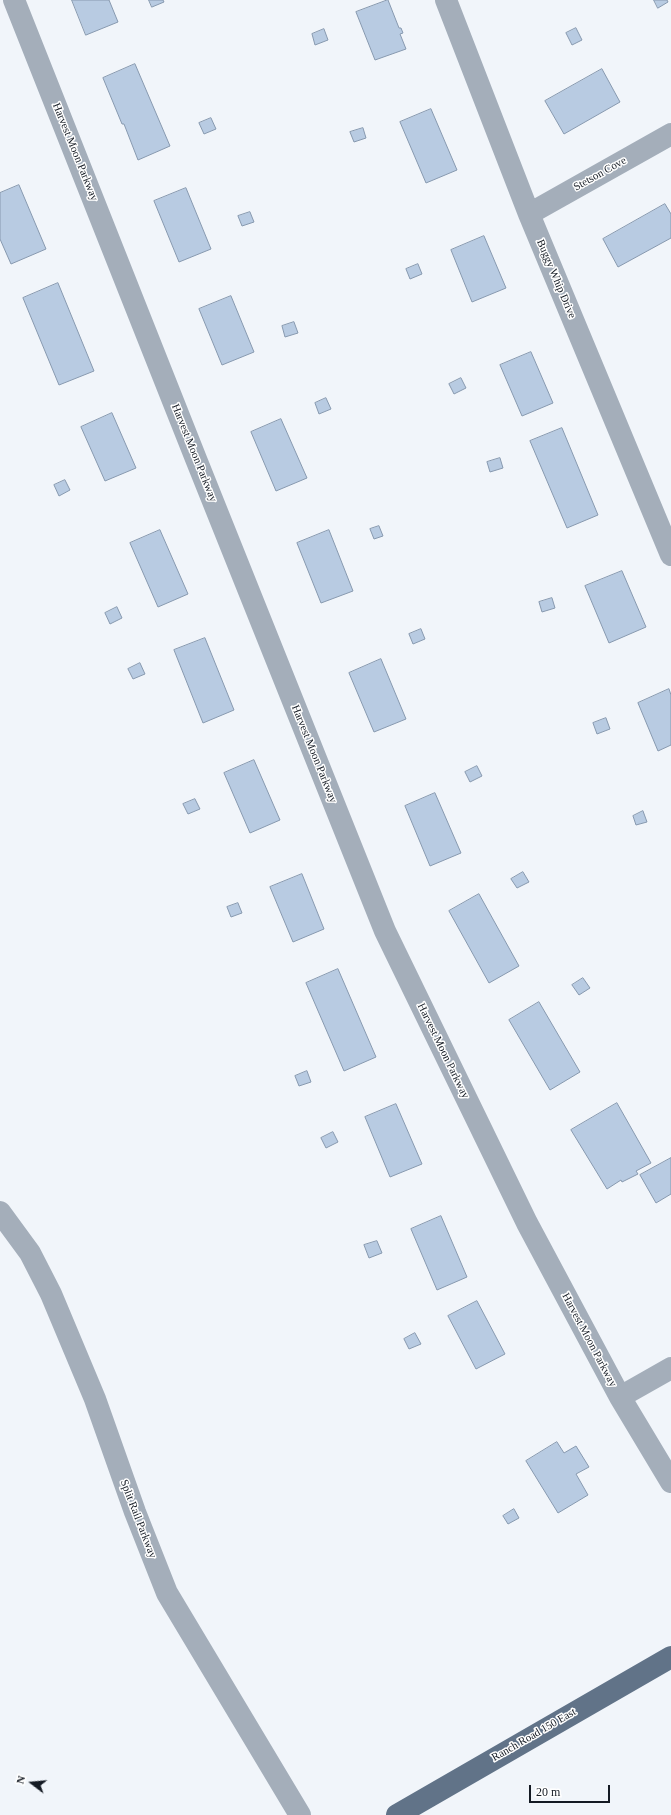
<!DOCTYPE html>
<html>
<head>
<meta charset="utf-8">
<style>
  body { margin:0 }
  #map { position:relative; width:671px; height:1815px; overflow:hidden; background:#f1f5fa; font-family:"Times New Roman",serif }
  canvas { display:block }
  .north { position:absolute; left:12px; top:1763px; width:40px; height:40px; -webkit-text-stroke:3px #fff; paint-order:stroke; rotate:286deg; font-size:11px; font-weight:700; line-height:16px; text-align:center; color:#141a23 }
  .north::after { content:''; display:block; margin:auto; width:14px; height:18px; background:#141a23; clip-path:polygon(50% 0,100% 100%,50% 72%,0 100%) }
  .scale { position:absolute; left:529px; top:1785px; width:81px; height:18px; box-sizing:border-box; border:2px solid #141a23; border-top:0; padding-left:5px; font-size:12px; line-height:14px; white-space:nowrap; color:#141a23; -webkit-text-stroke:3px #fff; paint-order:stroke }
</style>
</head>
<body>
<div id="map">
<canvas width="671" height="1815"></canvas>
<div class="north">N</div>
<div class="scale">20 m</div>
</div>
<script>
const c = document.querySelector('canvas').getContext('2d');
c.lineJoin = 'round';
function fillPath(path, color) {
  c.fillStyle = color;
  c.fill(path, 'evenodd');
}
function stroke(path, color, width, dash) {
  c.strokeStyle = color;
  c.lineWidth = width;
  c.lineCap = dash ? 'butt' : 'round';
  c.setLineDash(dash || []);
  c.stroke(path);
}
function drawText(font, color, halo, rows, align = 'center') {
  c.font = font + ' "Times New Roman",serif';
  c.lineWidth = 3;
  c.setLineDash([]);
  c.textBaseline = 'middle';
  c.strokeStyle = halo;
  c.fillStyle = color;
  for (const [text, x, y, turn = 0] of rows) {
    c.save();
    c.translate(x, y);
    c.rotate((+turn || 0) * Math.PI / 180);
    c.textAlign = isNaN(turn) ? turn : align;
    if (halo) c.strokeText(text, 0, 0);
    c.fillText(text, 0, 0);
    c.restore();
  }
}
const building = new Path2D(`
  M72,0h37l9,22 -32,13z
  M149,0h14l1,2 -12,5z
  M388,0l11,28h2l2,5 -3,1 6,15 -31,11 -19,-48z
  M654,0h13l1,2 -10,6z
  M576,28l6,12 -10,5 -6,-12z
  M324,29l4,11 -13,5 -3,-11z
  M135,64l35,82 -32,14 -14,-36h-2l-19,-46z
  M602,69l18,33 -56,32 -19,-33z
  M431,109l26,61 -31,13 -26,-61z
  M211,118l5,11 -12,5 -5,-11z
  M363,128l3,10 -12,4 -4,-10z
  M19,185l27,64 -35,15 -11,-25v-46z
  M186,188l25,61 -32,13 -25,-61z
  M665,204l6,10v24l-53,29 -15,-28z
  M250,212l4,10 -12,4 -4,-10z
  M484,236l22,52 -34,14 -21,-52z
  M418,264l4,10 -12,5 -4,-10z
  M58,283l36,88 -35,14 -36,-87z
  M231,296l23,56 -32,13 -23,-56z
  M294,322l4,11 -13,4 -3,-11z
  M531,352l22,51 -31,13 -22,-51z
  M461,378l5,10 -12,6 -5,-10z
  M326,398l5,11 -12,5 -4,-11z
  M112,413l24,55 -31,13 -24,-54z
  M281,419l26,59 -31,13 -25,-59z
  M562,428l36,87 -31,13 -37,-87z
  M500,458l3,10 -13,4 -3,-10z
  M65,480l5,10 -11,6 -5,-11z
  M379,526l4,10 -9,3 -4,-10z
  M160,530l28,64 -30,13 -28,-64z
  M329,530l24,61 -32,12 -24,-60z
  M622,571l24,56 -37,16 -24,-57z
  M552,598l3,10 -13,4 -3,-10z
  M117,607l5,11 -12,6 -5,-11z
  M421,629l4,10 -12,5 -4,-10z
  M205,638l29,72 -31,13 -29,-73z
  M381,659l25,60 -32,13 -25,-59z
  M140,663l5,11 -12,5 -5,-10z
  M669,689l2,6v50l-13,6 -20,-48z
  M606,718l4,11 -13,5 -4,-11z
  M254,760l26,60 -30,13 -26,-60z
  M477,766l5,10 -12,6 -5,-10z
  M435,793l26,60 -31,13 -25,-60z
  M195,799l5,10 -12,5 -5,-10z
  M643,811l4,11 -11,3 -3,-9z
  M523,872l6,10 -12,6 -6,-9z
  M302,874l22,55 -31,13 -23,-55z
  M479,894l40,72 -30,17 -40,-72z
  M238,903l4,10 -11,4 -4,-10z
  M338,969l38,88 -32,14 -38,-88z
  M583,978l7,10 -11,7 -7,-10z
  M539,1002l41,70 -30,18 -41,-70z
  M307,1071l4,11 -12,4 -4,-10z
  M617,1103l34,60 -15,8 2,3 -16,8 -1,-2 -14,9 -36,-59z
  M396,1104l26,60 -32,13 -25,-60z
  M333,1132l5,10 -12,6 -5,-10z
  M671,1158v36l-15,9 -16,-28z
  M441,1216l26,61 -30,13 -26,-61z
  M377,1241l5,12 -13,5 -5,-13z
  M477,1301l28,53 -29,15 -28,-53z
  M415,1333l6,11 -12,5 -5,-10z
  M557,1442l7,11 12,-7 13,21 -13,7 12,21 -30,18 -32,-52z
  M514,1509l5,9 -11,6 -5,-8z`);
fillPath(building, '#b8cbe2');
stroke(building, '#8799af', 1);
stroke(new Path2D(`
  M14,0l182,459 189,472 142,292 93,174 51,85
  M446,0l83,214 142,341
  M529,214l142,-80
  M0,1212l30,41 21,41 44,105 40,113 32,81 133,222
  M620,1397l51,-29`), '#a4aeba', 22);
stroke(new Path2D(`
  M397,1815l274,-158`), '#617388', 22);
drawText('11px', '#141a23', '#fff', [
  ["Harvest Moon Parkway",75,152,68],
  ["Stetson Cove",600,174,-29],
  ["Buggy Whip Drive",556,279,67],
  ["Harvest Moon Parkway",194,453,68],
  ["Harvest Moon Parkway",314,754,68],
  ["Harvest Moon Parkway",443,1051,64],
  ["Harvest Moon Parkway",589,1340,62],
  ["Split Rail Parkway",138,1519,69],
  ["Ranch Road 150 East",534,1735,-30]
]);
</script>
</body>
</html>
